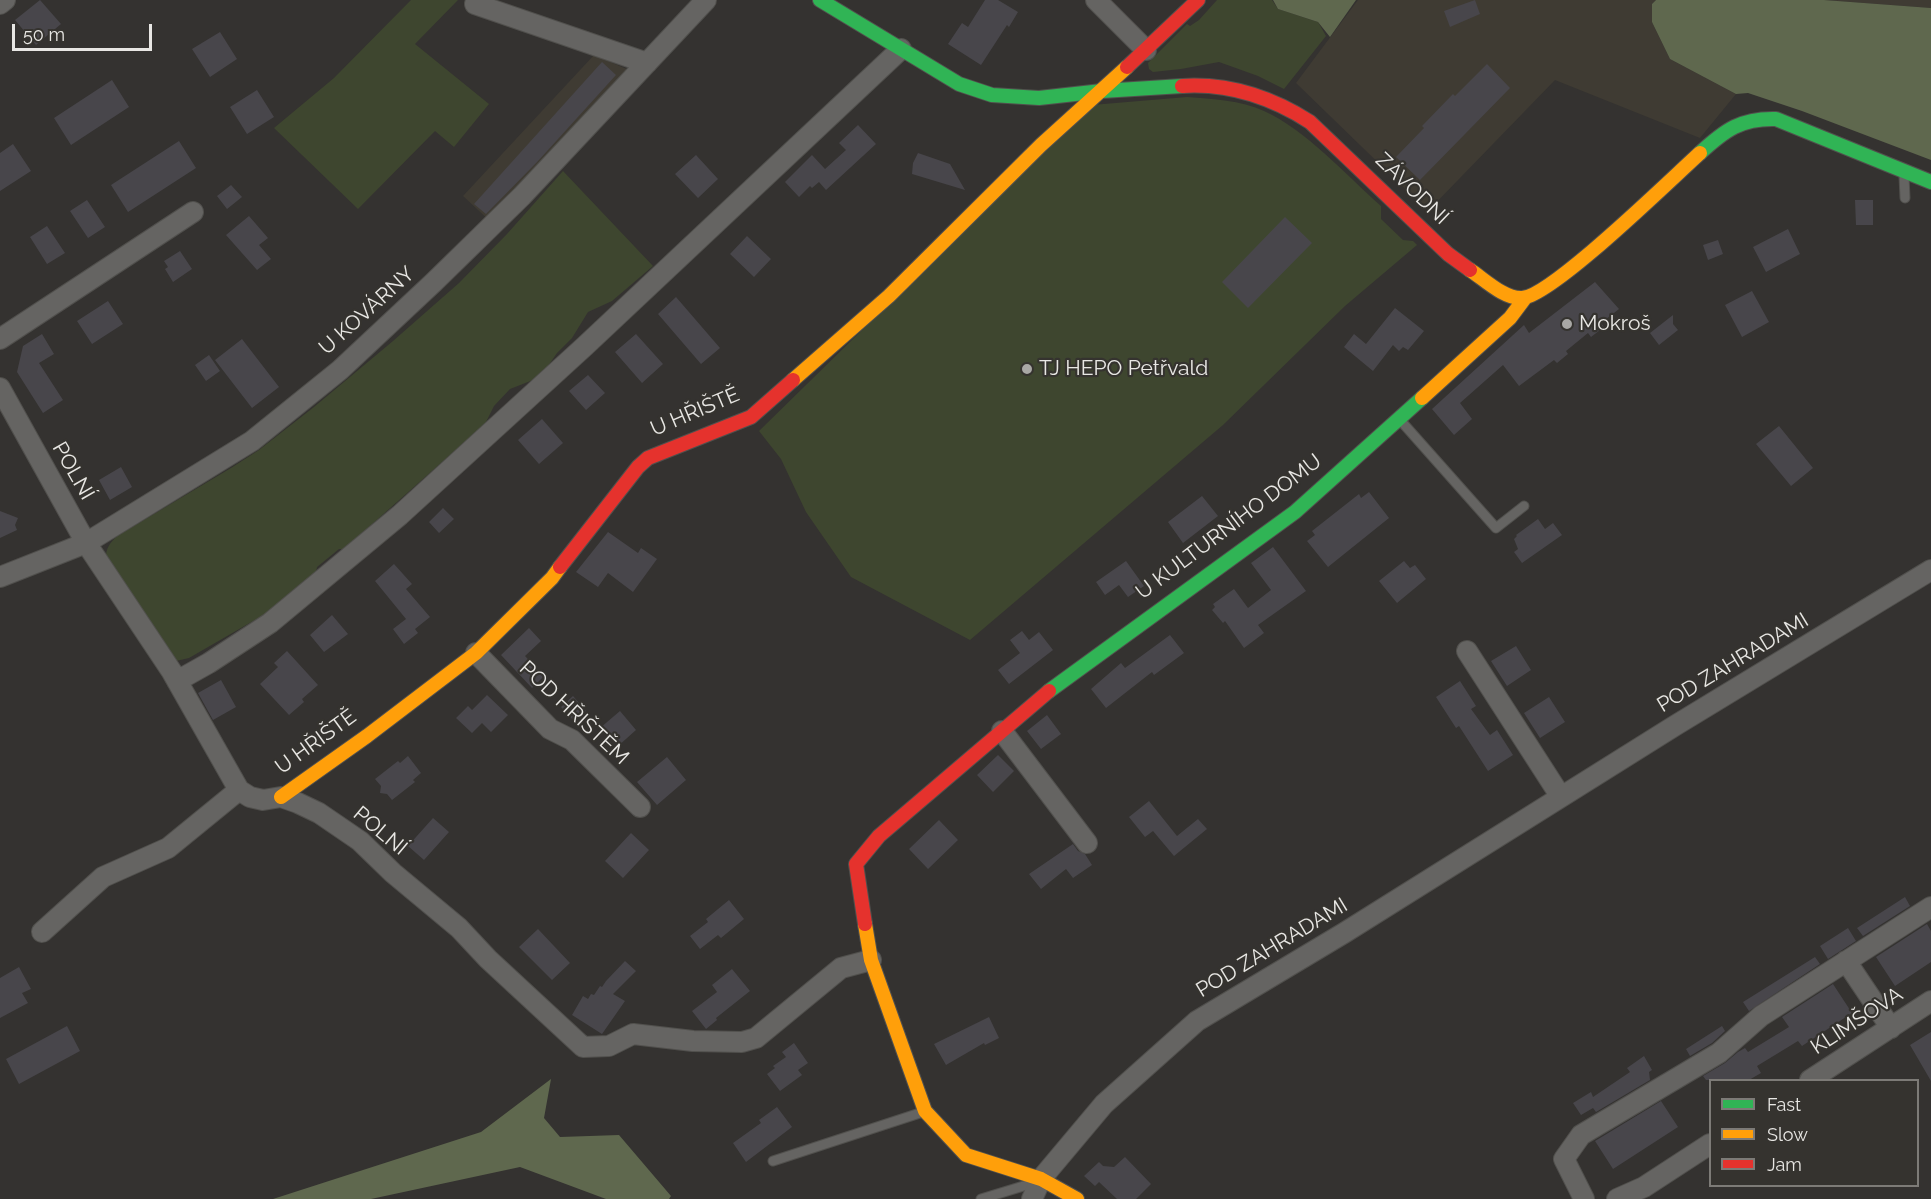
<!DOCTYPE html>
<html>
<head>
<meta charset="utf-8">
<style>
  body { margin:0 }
  #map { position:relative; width:1931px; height:1199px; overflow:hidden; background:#343230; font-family:Raleway,sans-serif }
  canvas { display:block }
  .legend { position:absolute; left:1709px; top:1079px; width:210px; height:108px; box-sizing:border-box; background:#35332f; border:2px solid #7d7b77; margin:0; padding:8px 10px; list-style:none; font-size:18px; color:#e8e7e4 }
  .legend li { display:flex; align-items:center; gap:12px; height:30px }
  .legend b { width:30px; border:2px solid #7d7b77 }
  .scale { position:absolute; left:12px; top:24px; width:140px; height:27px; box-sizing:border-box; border:3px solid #e8e7e4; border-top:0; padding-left:8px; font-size:18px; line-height:21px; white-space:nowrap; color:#e8e7e4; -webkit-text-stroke:4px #35332f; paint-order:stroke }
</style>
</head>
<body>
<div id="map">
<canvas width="1931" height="1199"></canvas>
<ul class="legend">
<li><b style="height:8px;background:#30b455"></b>Fast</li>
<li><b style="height:8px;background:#ff9f0a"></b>Slow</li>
<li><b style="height:8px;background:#e5322d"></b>Jam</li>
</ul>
<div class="scale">50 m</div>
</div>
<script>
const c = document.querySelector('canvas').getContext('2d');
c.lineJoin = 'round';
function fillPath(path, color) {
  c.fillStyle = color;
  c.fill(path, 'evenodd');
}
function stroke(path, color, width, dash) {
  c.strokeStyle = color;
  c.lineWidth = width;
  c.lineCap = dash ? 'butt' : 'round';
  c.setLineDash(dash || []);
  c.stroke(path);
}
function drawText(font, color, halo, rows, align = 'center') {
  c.font = font + ' Raleway,sans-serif';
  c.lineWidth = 4.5;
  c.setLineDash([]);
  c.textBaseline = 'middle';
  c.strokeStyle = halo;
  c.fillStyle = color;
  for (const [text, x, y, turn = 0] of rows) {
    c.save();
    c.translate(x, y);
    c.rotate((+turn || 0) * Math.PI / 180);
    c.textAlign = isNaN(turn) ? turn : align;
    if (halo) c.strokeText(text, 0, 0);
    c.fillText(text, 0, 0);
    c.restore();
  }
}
fillPath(new Path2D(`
  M1358,0h298l-4,4v18l18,37 66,35 -36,44 -145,-58 -127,131 -132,-128z
  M1824,0h107v8z
  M594,55l35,15 -137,153 -29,-27z`), '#3f3b33');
fillPath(new Path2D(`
  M411,0h47l-43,44 74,60 -35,43 -19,-16 -77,78 -84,-81 60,-50z
  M1217,0h55l6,9 40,13 8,14 -42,53 -26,-13 -39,-14 -38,7 -28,3 -4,-3 -1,-6 39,-39 3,2 9,-6z
  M1187,97c26,2 53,3 77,14 41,18 83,65 117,95v13l22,21 10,1 4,4 -72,61 -122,119 -253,215 -119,-63 -45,-65 -25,-53 -22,-28 333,-326z
  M563,171l90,95 -41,35 -24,11 -16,26 -15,15 -9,13 -15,14 -23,9 -16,17 -9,18 -141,125h-5l-22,18 -1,5 -49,41 -78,45 -13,3 -70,-104c0,-9 4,-14 11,-21l114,-68 28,-18 55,-43 79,-66 66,-58 48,-49z`), '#3e462f');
fillPath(new Path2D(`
  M1273,0h83l-26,37 -12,-15 -40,-13z
  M1656,0h168l107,8v152l-129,-49 -54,-18 -12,1 -66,-35 -18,-37v-18z
  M551,1079l-7,39 16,19 59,-2 52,61 -2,3h-63l-86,-32 -149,32h-98l208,-67z`), '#5f684e');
fillPath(new Path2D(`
  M40,0l21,24 -25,21 -21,-25z
  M985,0h13l20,12 -9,15 -2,-2 -26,40 -33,-21 14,-21 6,4z
  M1475,0l5,14 -30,13 -6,-16z
  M220,32l17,27 -27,18 -18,-28z
  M602,62l14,13 -78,86 -52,53 -12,-10z
  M1487,64l23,24 -90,92 -24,-23 28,-29 -2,-2 31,-32 2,2z
  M112,80l17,27 -58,38 -17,-27z
  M257,90l17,27 -27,17 -17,-27z
  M858,125l18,19 -50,46 -7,-8 -7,6 -2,-2 -11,11 -14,-15 27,-27 13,14 21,-19 -7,-7z
  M179,141l17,27 -68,44 -17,-27z
  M13,144l18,27 -31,20v-38z
  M918,153l32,11 15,26 -53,-16 1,-11z
  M696,155l22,24 -20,19 -23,-24z
  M231,185l11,12 -15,12 -10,-13z
  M87,200l18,27 -17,11 -18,-27z
  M1855,200h18v25h-17z
  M249,216l19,22 -9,7 12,14 -14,11 -31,-35z
  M1285,217l27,26 -64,65 -26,-26z
  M47,226l18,27 -18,11 -17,-27z
  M1788,229l12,25 -34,18 -13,-25z
  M747,236l24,23 -17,18 -24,-23z
  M1718,240l5,14 -15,6 -5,-15z
  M180,251l12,18 -19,13 -8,-13 3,-2 -4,-6z
  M1595,282l24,27 -18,14 3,4 -13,10 -3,-4 -22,18 2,3 -11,9 -3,-3 -35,26 -16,-21 -43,38 12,16 -18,16 -22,-26 92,-84 5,8z
  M1752,291l17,31 -27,15 -17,-32z
  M676,297l44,51 -19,16 -43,-50z
  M108,301l15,23 -31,20 -15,-23z
  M1395,308l29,23 -16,19 -5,-3 -4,4 -6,-6 -20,26 -29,-24 10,-13 12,10z
  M1673,315v9l5,6 -19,15 -9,-12z
  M42,334l12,20 -15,9 24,37 -20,13 -26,-41 6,-26z
  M636,334l27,30 -21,19 -27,-31z
  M242,339l37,48 -27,21 -37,-48z
  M209,355l11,16 -14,10 -11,-16z
  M588,375l17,18 -19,17 -17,-19z
  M542,419l21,24 -24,21 -21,-24z
  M1779,426l34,42 -22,18 -35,-42z
  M121,467l11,20 -22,13 -11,-20z
  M1369,492l20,26 -61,49 -21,-26 8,-6 -3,-4 47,-37 2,4z
  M1202,496l16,20 -35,27 -15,-21z
  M443,508l11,11 -15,14 -10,-11z
  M0,511l18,7 -3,7 2,5 -17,8z
  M1538,519l7,10 8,-6 9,12 -40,28 -8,-11 4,-3 -4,-10 3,-3 -1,-1z
  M608,532l30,21 3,-5 16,11 -24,33 -25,-19 -10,14 -22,-15z
  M1273,547l33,44 -48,34 6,8 -20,15 -19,-27 -2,2 -11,-13 3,-3 -2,-3 21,-15 14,19 23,-18 -20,-27z
  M1126,561l18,25 -16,11 -9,-12 -14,10 -9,-13z
  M1404,561l6,7 5,-3 11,14 -29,24 -18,-22z
  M394,564l18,20 -6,5 24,28 -15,12 3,4 -14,11 -11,-15 13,-10 -31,-38z
  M332,615l16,19 -24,18 -14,-17z
  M529,628l12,13 -16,15 19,20 -12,12 -31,-33z
  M1022,631l7,9 10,-8 14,18 -44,34 -11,-14 22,-17 -10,-13z
  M1170,635l14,18 -30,22 -2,-3 -46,36 -15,-19 30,-26 4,5z
  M1516,646l15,24 -24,16 -16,-25z
  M287,651l31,34 -16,14 2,3 -15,13 -29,-31 18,-17 -4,-4z
  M221,680l15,27 -23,13 -15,-27z
  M1460,681l16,25 -5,3 19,26 7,-5 16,25 -25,16 -29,-45 -3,2 -20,-31z
  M487,695l21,20 -17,17 -9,-9 -10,10 -16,-15 12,-12 4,4z
  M573,696l13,15 -12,10 -13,-14z
  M1549,697l16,25 -25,16 -16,-25z
  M620,711l16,19 -19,17 -17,-19z
  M1047,715l14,19 -20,15 -14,-18z
  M998,755l16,16 -21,21 -16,-17z
  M408,756l13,17 -8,7 2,2 -23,18 -5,-6 -7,-1 1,-7 -6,-7 23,-18 2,2z
  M667,757l19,23 -29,25 -20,-23z
  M1149,801l28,35 21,-17 9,10 -33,27 -21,-25 -8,6 -16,-20z
  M433,818l16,14 -25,28 -16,-14z
  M939,820l19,20 -30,29 -19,-20z
  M631,833l18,17 -26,28 -18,-17z
  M1073,844l5,7 7,3 7,11 -19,13 -7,-9 -25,20 -12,-15z
  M1905,897l5,9 -47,30 -6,-8z
  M729,900l15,19 -23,19 -3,-3 -18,14 -10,-13 18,-14 -2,-3z
  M1927,924l4,7v31l-36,24 -19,-29z
  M1848,928l8,13 -28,18 -8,-13z
  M538,929l32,34 -18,17 -33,-33z
  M1815,957l5,7 -71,47 -6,-9z
  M625,961l11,10 -23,23 12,7 -23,33 -30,-19 11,-19 5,3 3,-5 3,1 6,-9 2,1 4,-6z
  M19,967l12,22 -9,4 6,10 -28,15v-40z
  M732,969l18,22 -34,27 1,2 -11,9 -14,-18 25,-19 -5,-7z
  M1833,984l19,29 -50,33 -4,-5 -41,25 4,7 -12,7h-43l-3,-4 22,-13 13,-11 7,-4 3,4 41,-25 -7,-10z
  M989,1017l10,21 -14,7 -1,-2 -38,22 -12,-21z
  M67,1026l13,25 -61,33 -13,-25z
  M1722,1026l3,5 -13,12 -22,13 -4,-7z
  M1931,1032v49l-21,-36z
  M794,1043l14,20 -10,7 4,5 -22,16 -13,-17 8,-6 -2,-2 13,-9 -4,-5z
  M1644,1056l8,14 -3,2 1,8 -54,32 -3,-4 -12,7 -8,-12 18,-11 2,5 37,-25 -3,-4z
  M1661,1101l17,26 -65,42 -18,-28z
  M777,1107l15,20 -46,35 -13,-19 28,-20 -2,-3z
  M1125,1157l26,27 -15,15h-19l-18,-17 -4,4 -11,-10 15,-14 4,4 11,1z`), '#48464b');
const lane = new Path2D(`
  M1904,176l1,22
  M1401,421l95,107 28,-22
  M773,1161l150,-49
  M981,1199l49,-15`);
const street = new Path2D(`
  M1096,0l50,50
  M0,4l5,-4
  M475,4l172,59
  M0,339l193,-127
  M0,388l86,155 86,129 67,118 11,7 13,3 18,-3 17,6 21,10 41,28 33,32 66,55 29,31 95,88 26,-1 24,-12 60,7 49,1 14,-4 85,-70 30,-8
  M0,577l86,-34 166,-102 88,-71 94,-88 88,-86 184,-196
  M1467,651l94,146
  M476,653l74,76 22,11 68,67
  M177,681l32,-18 61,-40 130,-108 185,-169 316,-297
  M1002,731l85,112
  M42,932l61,-55 65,-29 71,-58
  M1846,961l45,67
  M1810,1080l121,-79
  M1032,1199l9,-20 63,-75 93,-83 147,-88 332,-208 255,-155
  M1584,1199l-20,-40 17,-24 138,-82 42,-37 170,-109
  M1617,1199l27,-12 66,-43`);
const fast = new Path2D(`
  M820,0l139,84 33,11 47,3 63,-7 80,-5
  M1700,153c25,-23 41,-35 76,-34l155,63
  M1049,691l246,-179 127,-114`);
const slow = new Path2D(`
  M1470,270c14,9 34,29 52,28 30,-2 149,-119 178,-145
  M793,380l96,-84 152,-151 86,-78
  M1422,398l88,-80 15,-20
  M281,797l86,-61 109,-83 76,-75 8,-11
  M865,924l6,36 54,151 41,44 75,24 36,20`);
const jam = new Path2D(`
  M1127,67l71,-67
  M1182,86c47,-3 89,11 128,36l138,132 22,16
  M560,567l78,-100 10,-9 103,-41 42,-37
  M865,924l-9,-60 23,-28 170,-145`);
stroke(lane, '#51504d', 11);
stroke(street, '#51504d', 22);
stroke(fast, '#51504d', 16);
stroke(slow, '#51504d', 16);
stroke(jam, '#51504d', 16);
stroke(lane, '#656462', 9);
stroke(street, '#656462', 20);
stroke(fast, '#30b455', 14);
stroke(slow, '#ff9f0a', 14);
stroke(jam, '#e5322d', 14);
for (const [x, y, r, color] of [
  [1567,324,6,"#a9a8a5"],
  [1027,369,6,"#a9a8a5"]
]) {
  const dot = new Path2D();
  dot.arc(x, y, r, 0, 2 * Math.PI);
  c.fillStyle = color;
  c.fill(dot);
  stroke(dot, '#35332f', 2);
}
drawText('21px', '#e8e7e4', '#35332f', [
  ["ZÁVODNÍ",1412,189,44],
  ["U KOVÁRNY",367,311,-42],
  ["U HŘIŠTĚ",695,412,-23],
  ["POLNÍ",73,471,60],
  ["U KULTURNÍHO DOMU",1229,527,-37],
  ["POD ZAHRADAMI",1733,663,-31],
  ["POD HŘIŠTĚM",574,713,43],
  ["U HŘIŠTĚ",316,742,-36],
  ["POLNÍ",380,831,40],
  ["POD ZAHRADAMI",1272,948,-31],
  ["KLIMŠOVA",1857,1021,-33]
]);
drawText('21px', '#e8e7e4', '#35332f', [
  ["Mokroš",1579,324],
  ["TJ HEPO Petřvald",1039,369]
], 'left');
</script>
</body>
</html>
